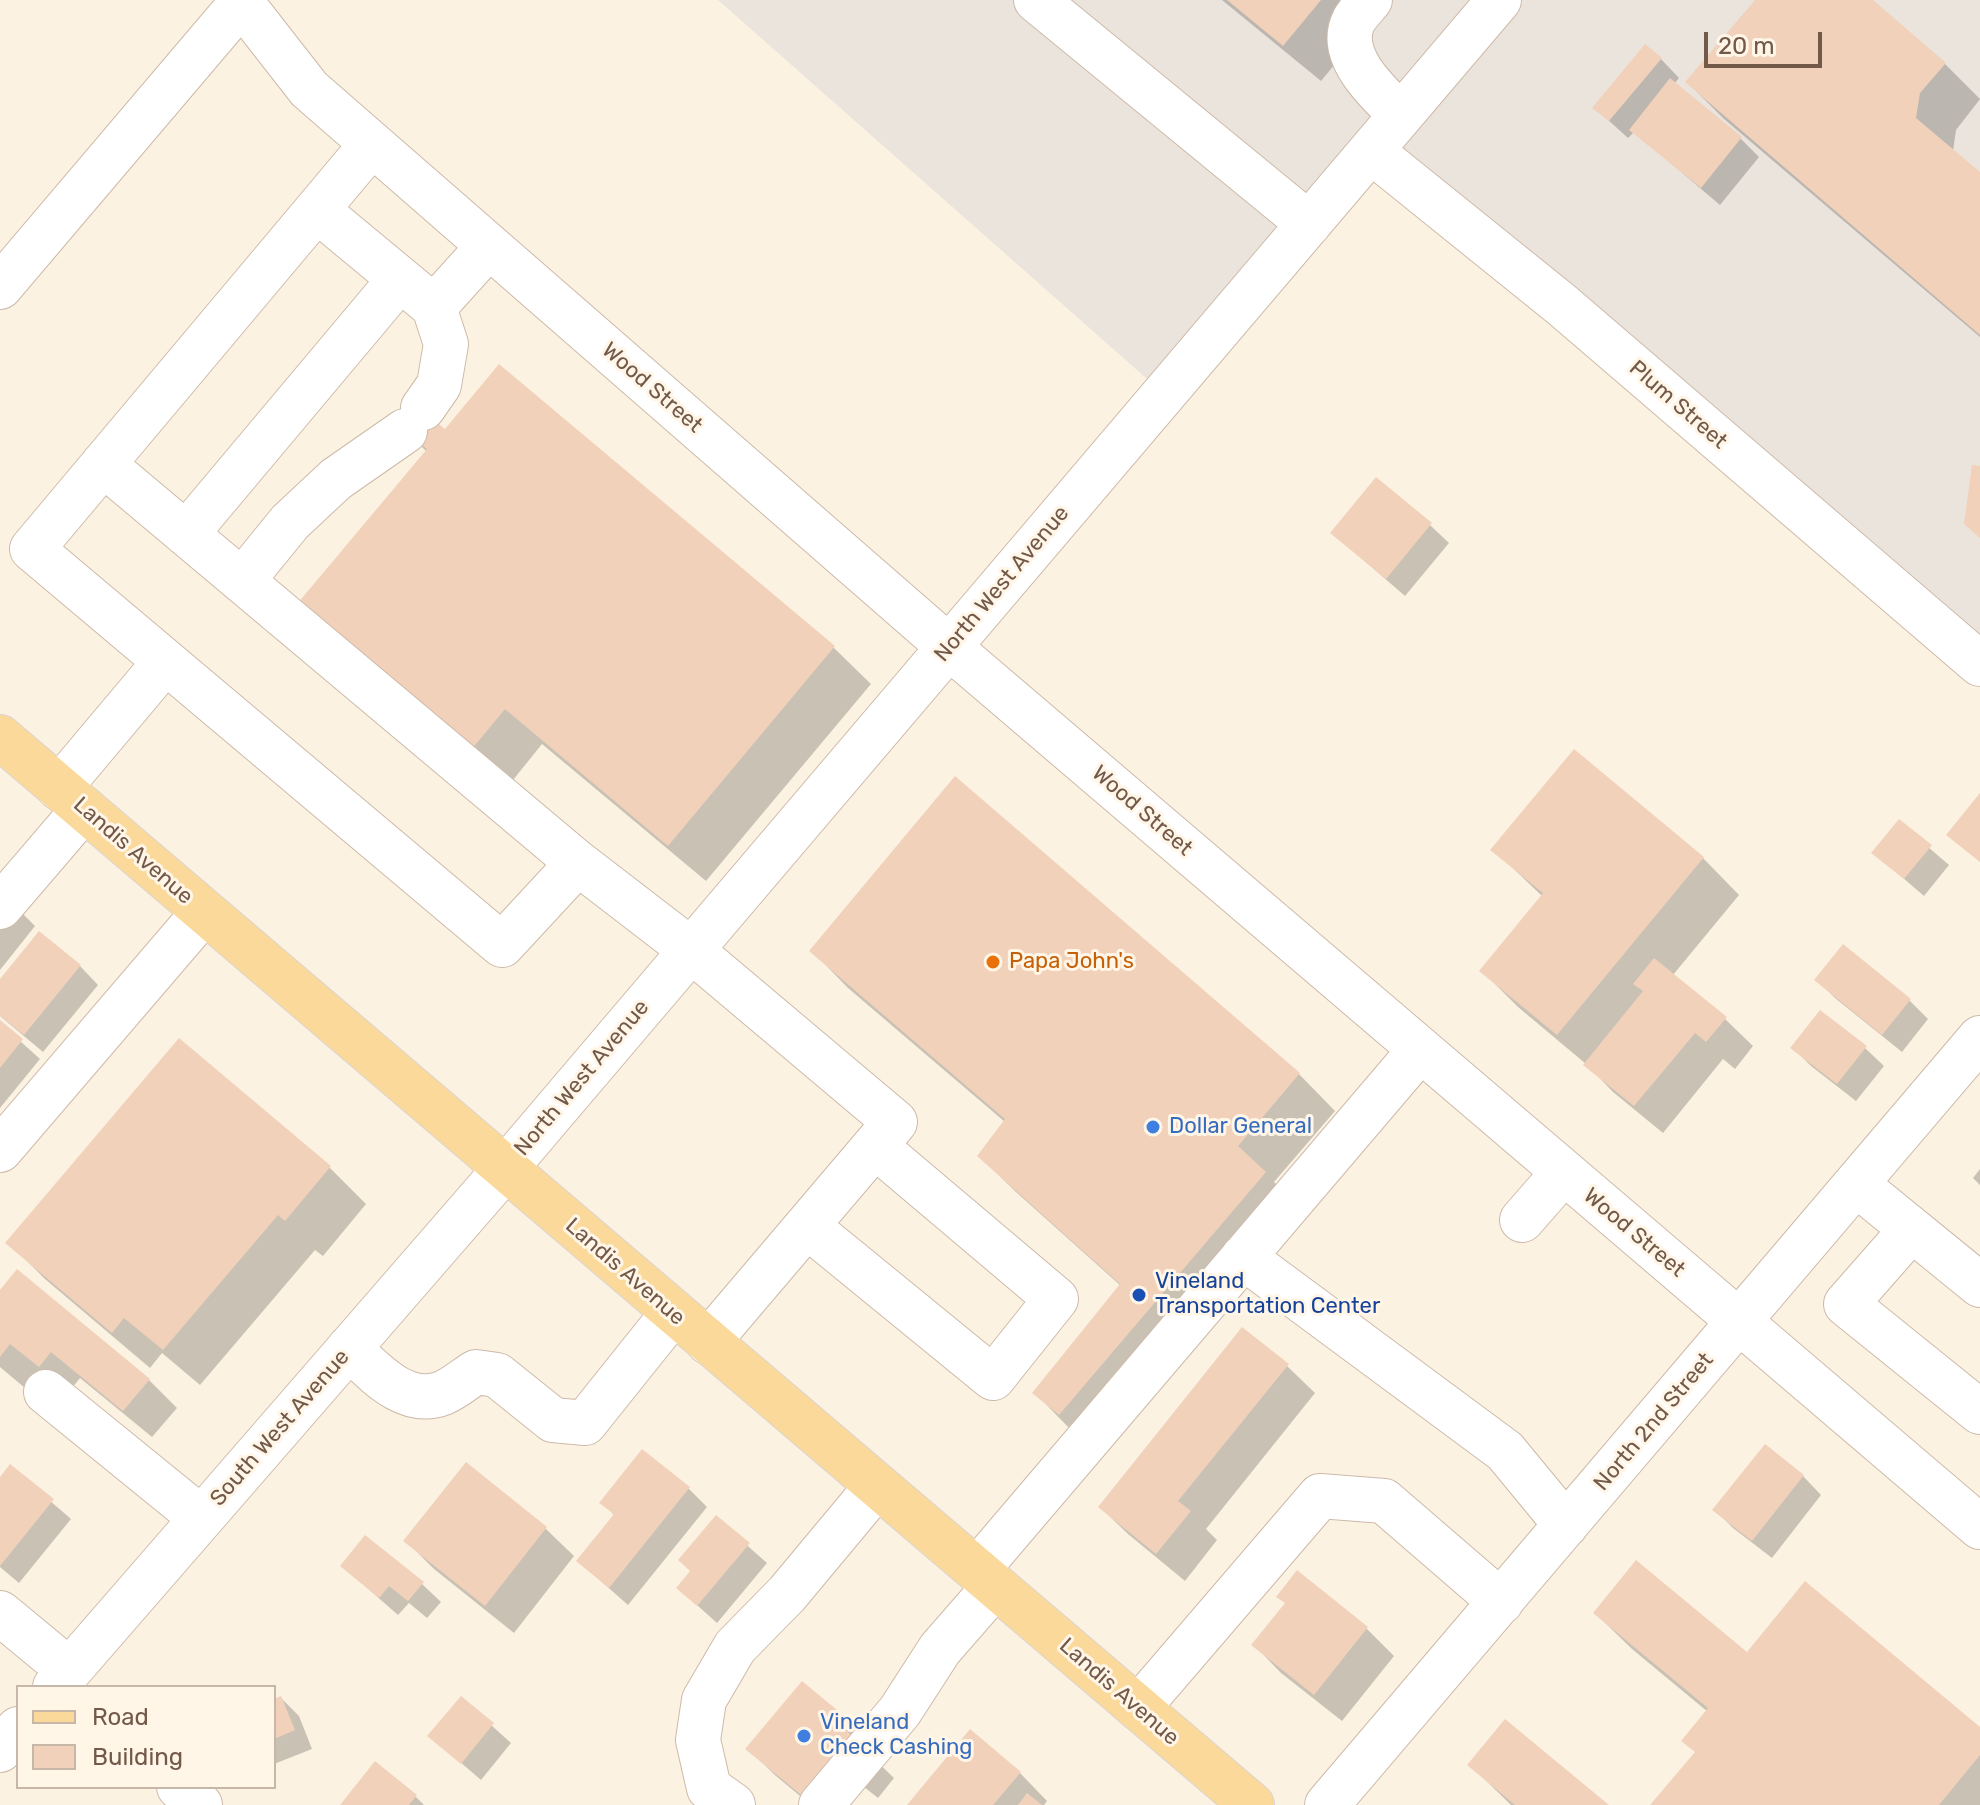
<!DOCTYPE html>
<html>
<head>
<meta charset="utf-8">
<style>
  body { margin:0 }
  #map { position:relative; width:1980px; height:1805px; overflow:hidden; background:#fcf2e2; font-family:Rubik,sans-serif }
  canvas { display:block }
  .legend { position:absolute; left:16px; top:1685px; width:260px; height:104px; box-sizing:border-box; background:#fff6e8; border:2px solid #c7b7a8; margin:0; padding:10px 14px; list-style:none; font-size:24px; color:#735949 }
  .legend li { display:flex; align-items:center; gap:16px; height:40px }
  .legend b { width:40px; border:2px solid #c7b7a8 }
  .scale { position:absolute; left:1704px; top:32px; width:118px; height:36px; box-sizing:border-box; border:4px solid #735949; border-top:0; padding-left:10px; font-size:24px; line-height:28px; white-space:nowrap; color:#735949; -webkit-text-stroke:6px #fff6e8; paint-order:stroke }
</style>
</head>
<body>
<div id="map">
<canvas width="1980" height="1805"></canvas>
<ul class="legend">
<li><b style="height:10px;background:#fad99a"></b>Road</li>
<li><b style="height:22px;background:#f1d1ba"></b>Building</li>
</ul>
<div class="scale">20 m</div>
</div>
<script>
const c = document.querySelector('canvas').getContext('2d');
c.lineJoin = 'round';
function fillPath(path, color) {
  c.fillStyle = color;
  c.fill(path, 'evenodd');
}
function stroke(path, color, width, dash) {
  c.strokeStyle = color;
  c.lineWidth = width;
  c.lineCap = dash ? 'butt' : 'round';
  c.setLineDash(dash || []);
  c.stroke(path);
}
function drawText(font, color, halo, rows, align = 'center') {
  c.font = font + ' Rubik,sans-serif';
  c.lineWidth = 6;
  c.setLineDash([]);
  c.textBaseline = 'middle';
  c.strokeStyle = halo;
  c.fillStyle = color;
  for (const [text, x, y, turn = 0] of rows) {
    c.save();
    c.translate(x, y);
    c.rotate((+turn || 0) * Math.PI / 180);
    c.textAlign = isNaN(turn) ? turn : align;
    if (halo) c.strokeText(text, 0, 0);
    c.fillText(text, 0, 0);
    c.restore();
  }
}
fillPath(new Path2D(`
  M718,0h1262v677l-613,-517 -204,233z`), '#ebe4dd');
fillPath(new Path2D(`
  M1222,0h166l-67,81z
  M1757,0h113l75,64 35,35 -24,31 -3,21 27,24v162l-256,-218 -37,-37z
  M1661,59l18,19 -5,6 67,55 18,18 -39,48 -86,-73 -6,6 -33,-30z
  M500,367l334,281 37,36 -165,197 -164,-137 -33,41 -173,-145 91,-188 -30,-30 48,10z
  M1430,525l19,18 -44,53 -73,-63z
  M955,779l344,295 36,37 -61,71 28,28 -231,220 -36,-37 86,-107 -105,-94 -37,-36 26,-34 -157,-134 -36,-37z
  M1899,822l50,43 -25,31 -50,-43z
  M1493,849l210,9 36,37 -66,80 52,44 28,27 -18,23 -12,-10 -60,74 -50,-41 -27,-28 -68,-57 -36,-36 61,-74z
  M0,891l35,35 -35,44z
  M1843,947l67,54 18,18 -26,33 -67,-54 -18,-18z
  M80,966l18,19 -55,67 -43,-36v-34z
  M0,1023l40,36 -40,49z
  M179,1040l151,128 36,36 -43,52 -8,-6 -115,135 -38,-32 -12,15 -105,-89 -37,-37z
  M1793,1048h72l19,18 -28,35 -45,-35z
  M1980,1169v16l-7,-7z
  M0,1293l149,87 28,28 -25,29 -72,-59 -12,15 -29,-23 -14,18 -25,-21z
  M1287,1366l28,27 -109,136 11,11 -32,41 -57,-47 -28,-27z
  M466,1465l80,64 28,27 -60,77 -80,-64 -28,-28z
  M11,1467l60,52 -52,64 -19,-16v-87z
  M1803,1476l18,19 -49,63 -39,-30 -18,-18z
  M688,1488l19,19 -79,98 -50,-44 37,-45 -13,-14z
  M716,1518l51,45 -50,60 -39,-35 14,-16z
  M342,1566l80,18 19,18 -14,16 -18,-15 -11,12z
  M1286,1604l80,24 28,28 -52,65 -61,-48 -27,-28z
  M1595,1613l152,42 233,74v76h-327l44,-52 11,-41 -76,-63z
  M802,1683l40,34 28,27 -5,6 29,28 -16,20 -14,-11 -53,18 -35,-29 -28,-27z
  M281,1698l18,18 13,33 -38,15v-63z
  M461,1698l50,45 -30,37 -51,-44z
  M375,1764l41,33 8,8h-82z
  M1470,1765l136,40h-95z
  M1020,1773l27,28 -3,4h-134z`), '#0003');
fillPath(new Path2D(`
  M1227,0h94l-38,46z
  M1755,0h118l73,63 -26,30 -4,25 64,54v163l-295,-253z
  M1645,44l17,14 -53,63 -17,-13z
  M1670,78l72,59 -41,51 -72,-58z
  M499,364l336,282 -167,200 -163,-137 -34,41 -174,-146 130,-155 -32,-27 17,-20 33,27z
  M1972,465l8,1v72l-16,-14z
  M1376,477l56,46 -46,56 -56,-46z
  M1574,749l130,108 -147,178 -78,-64 64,-78 -53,-43z
  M955,776l345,297 -62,73 28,26 -207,243 -27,-22 88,-109 -143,-128 28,-37 -196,-168z
  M1980,793v69l-34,-27z
  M1899,819l33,26 -28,34 -33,-26z
  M39,931l42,34 -57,70 -24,-19v-37z
  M1843,944l68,55 -29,36 -68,-55z
  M1654,958l73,59 -21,25 -11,-9 -61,73 -51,-41 60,-74 -10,-7z
  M1820,1010l47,36 -30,38 -47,-36z
  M0,1020l23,19 -23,29z
  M179,1038l152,128 -46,55 -7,-6 -115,135 -39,-32 -12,15 -107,-90z
  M17,1269l133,110 -27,32 -72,-59 -12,15 -29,-23 -10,13v-67z
  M1242,1327l47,37 -111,137 13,10 -35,43 -58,-47z
  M1765,1444l39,31 -52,66 -40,-31z
  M642,1449l48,38 -81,101 -33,-27 38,-47 -15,-11z
  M466,1462l81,65 -62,79 -82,-65z
  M10,1464l44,35 -54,67v-89z
  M716,1515l34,28 -53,63 -21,-18 14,-17 -12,-11z
  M365,1535l59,47 -16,19 -19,-15 -10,12 -39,-32z
  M1636,1560l111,92 58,-71 175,146v28l-41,50h-289l45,-53 -14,-11 27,-33 -115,-95z
  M1297,1570l71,57 -54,68 -63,-50 34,-42 -9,-6z
  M802,1681l41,34 -6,8 31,26 -63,49 -60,-49z
  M281,1696l14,34 -21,9v-40z
  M461,1696l33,27 -33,41 -34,-28z
  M1505,1719l104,86h-94l-48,-40z
  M970,1729l51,43 -28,33h-86z
  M375,1761l42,34 -8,10h-69z
  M1027,1793l15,12h-24z`), '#f1d1ba');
const minor = new Path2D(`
  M1036,0l273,224
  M1370,0c-5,6 -12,13 -16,20 -18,35 24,73 47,95
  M372,144l-340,405 470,396 76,-82 113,87 204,172 -187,220
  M1371,151l191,154 418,359
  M317,210l117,97 55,-61
  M0,287l231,-272 9,-4 12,5 57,73 640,558 1031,880
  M423,408l16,-23 7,-41 -12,-37
  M103,464l475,399
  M186,534l214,-255
  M242,581l48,-59 46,-43 69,-48
  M59,788l106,-126
  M0,907l84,-98
  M0,1150l204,-238
  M1856,1184l124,101
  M1522,1220l41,-47
  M807,1226l186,152 63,-79 -181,-153
  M1911,1230l-65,74 134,108
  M1243,1257l262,194 61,74
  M349,1348c25,23 56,60 94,45 12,-5 23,-15 33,-21l21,3 56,45 32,3 88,-110
  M46,1392l155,126
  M977,1570l443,-520
  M0,1613l69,57
  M55,1687l450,-518 994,-1169
  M1138,1708l182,-212 64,5 117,101
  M0,1750l18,-21
  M179,1787l21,18
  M733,1805l-24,-17 -11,-48 6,-40 31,-53 52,-53 90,-108
  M821,1805l79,-94 40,-62 55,-63
  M1327,1805l653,-767`);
const major = new Path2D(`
  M0,737l1252,1068`);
stroke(minor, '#cdbaa9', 46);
stroke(major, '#dbd4d0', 46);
stroke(minor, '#fff', 44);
stroke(major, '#fad99a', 44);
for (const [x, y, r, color] of [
  [993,962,8,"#e8710a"],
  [1153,1127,8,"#3f7fe0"],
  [1139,1295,8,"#1a4fb4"],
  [804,1736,8,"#3f7fe0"]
]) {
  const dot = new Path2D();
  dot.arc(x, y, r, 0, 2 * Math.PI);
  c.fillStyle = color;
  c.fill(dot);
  stroke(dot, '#fff6e8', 3);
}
drawText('22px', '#735949', '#fff6e8', [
  ["Wood Street",652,388,41],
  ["Plum Street",1678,405,41],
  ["North West Avenue",1002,584,-50],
  ["Wood Street",1142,811,41],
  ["Landis Avenue",133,851,41],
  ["North West Avenue",582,1078,-50],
  ["Wood Street",1634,1233,40],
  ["Landis Avenue",625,1272,41],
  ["North 2nd Street",1654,1422,-50],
  ["South West Avenue",280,1428,-49],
  ["Landis Avenue",1119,1692,41]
]);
drawText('22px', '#c56008', '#fff6e8', [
  ["Papa John's",1009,962]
], 'left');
drawText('22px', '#366cbe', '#fff6e8', [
  ["Dollar General",1169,1127],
  ["Vineland",820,1723],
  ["Check Cashing",820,1748]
], 'left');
drawText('22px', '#164399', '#fff6e8', [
  ["Vineland",1155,1282],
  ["Transportation Center",1155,1307]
], 'left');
</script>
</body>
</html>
